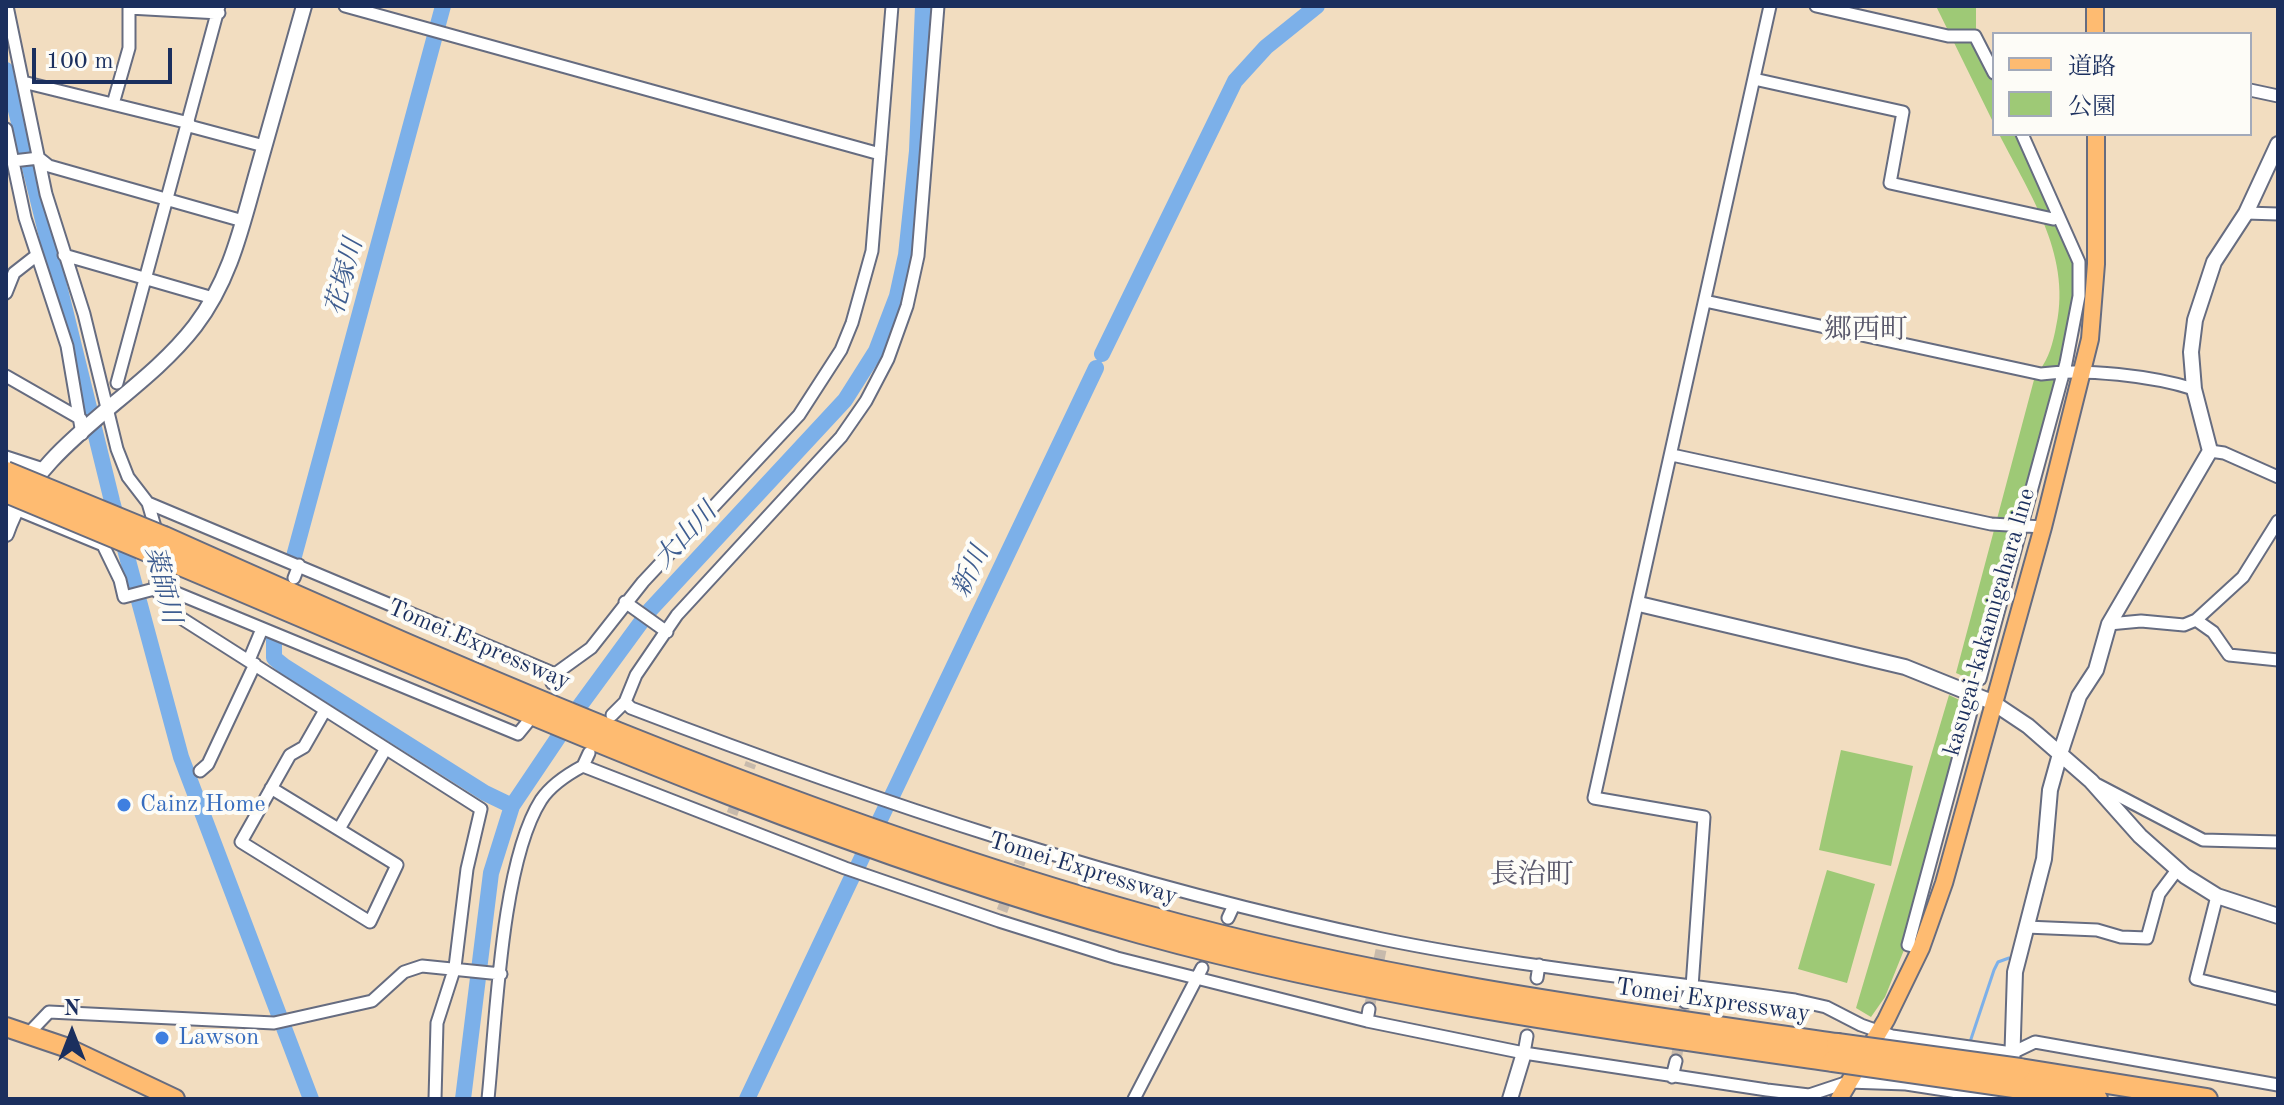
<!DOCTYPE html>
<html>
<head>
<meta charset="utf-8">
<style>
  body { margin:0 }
  #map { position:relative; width:2284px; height:1105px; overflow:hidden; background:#f2ddc0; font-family:"Old Standard TT","Noto Serif JP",serif }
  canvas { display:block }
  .frame { position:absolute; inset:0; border:8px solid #1b2f5e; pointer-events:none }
  .legend { position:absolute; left:1992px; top:32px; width:260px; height:104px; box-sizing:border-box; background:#fdfcf7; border:2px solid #a3aaba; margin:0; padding:10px 14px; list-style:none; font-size:24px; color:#1b2f5e }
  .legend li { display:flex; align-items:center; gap:16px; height:40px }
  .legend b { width:40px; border:2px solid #a3aaba }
  .north { position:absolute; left:32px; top:993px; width:80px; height:80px; -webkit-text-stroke:6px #fdfcf7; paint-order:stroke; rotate:0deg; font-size:22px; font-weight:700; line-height:32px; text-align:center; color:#1b2f5e }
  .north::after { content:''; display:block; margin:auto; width:28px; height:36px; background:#1b2f5e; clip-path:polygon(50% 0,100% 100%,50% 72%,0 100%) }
  .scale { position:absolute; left:32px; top:48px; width:140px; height:36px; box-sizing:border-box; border:4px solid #1b2f5e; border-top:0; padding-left:10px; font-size:24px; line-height:28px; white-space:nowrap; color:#1b2f5e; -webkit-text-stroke:6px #fdfcf7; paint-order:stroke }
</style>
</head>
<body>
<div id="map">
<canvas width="2284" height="1105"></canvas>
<div class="frame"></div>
<ul class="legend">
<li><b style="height:10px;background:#febb71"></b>道路</li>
<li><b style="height:22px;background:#9ec976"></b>公園</li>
</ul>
<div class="north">N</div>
<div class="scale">100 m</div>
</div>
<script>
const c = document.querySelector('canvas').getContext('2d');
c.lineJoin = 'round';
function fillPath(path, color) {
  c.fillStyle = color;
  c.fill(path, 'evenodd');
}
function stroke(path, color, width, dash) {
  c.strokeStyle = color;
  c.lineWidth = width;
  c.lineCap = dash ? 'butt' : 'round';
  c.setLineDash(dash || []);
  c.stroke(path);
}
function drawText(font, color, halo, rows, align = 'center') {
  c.font = font + ' "Old Standard TT","Noto Serif JP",serif';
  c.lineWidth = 8;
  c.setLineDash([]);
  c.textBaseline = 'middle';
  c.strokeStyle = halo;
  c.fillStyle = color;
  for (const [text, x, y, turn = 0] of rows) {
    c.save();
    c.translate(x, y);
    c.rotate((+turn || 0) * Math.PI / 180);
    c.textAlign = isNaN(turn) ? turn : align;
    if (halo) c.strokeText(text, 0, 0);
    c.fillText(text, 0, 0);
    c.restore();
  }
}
fillPath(new Path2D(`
  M1936,6h40v35l18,38v45z
  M1999,134h21l55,132v41l-98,375 -21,-9 79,-297c12,-14 16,-26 20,-44 19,-74 -24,-135 -56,-198z
  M1949,695l21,10 -64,240 -21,52 -14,20 -15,-9z
  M1841,750l72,16 -22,100 -72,-16z
  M1827,870l48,14 -28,99 -49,-14z`), '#9ec976');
stroke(new Path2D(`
  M1970,1042l24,-72 4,-8 11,-4`), '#7cb0e9', 3);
stroke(new Path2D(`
  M6,70l106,431 69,256 130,342
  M1102,354l133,-273 31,-34 51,-41
  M293,560l150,-554
  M274,639v19l10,8 201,127 27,13
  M891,798l205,-430
  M857,868l29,-61
  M463,1099l28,-226 21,-67 64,-95 74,-101 195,-210 31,-49 21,-55 9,-41 11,-104 6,-145
  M747,1099l106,-224`), '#7cb0e9', 16);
stroke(new Path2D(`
  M732,814l19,-51
  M1002,911l19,-52
  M1369,1009l12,-59
  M1676,1061l9,-59`), '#c7baac', 11, [11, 5.5]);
const minor = new Path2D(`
  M7,6l39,188 38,120 33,135 11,28 20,26 407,171
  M345,6l535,148
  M1816,6l132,30h27l19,37
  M129,8l90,5
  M1754,79l149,33 -13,71 163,36
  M23,82l166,41
  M2250,90l28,6
  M113,104l16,-56v-42
  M189,126l75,20
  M6,129l19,89 42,128 15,88
  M8,158l5,3 26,-3 10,8 194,55
  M2246,213l32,1
  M64,255l149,43
  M6,293l8,-20 23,-18
  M1705,301l336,73c43,-6 112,2 153,15
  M6,376l75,43
  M117,383l102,-377
  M2210,451l14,2 54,24
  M1672,455l319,69 52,3
  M6,457l37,12
  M148,503l10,34
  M6,505l97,40 17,35 4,17 38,-10 356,147 9,-11
  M159,554l-4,35 26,29 300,191 -14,60 -12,98 -18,56 -2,76
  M294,578l5,-13
  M625,602l42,30
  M2196,620l17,12 16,23 49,5
  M2109,624l32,-3 43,4 12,-5 47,-43 35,-56
  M249,660l13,-31
  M1980,679l86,-316 13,-67v-34l-57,-128
  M552,683l3,-9 36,-26 52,-66 156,-167 42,-65 11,-27 20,-72 20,-245
  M625,702l6,6c245,94 493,177 751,231 136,28 275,41 413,61l31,7 35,18 31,11 120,17 23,-11 243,43
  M612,715l13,-13 11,-27 41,-60 164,-178 25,-36 22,-42 19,-53 11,-50 20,-250
  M583,766l262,102 154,53 118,37 250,63 157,32 243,37 42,5 39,-13 58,2 97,15
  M200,771l8,-7 47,-100
  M2098,785l105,55 75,2
  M271,788l126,77 -27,57 -129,-80 49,-87 14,-8 20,-35
  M339,829l46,-79
  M2217,896l-21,83 82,20
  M1228,918l6,-13
  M2026,927l71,3 24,7 26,1 12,-44 18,-24
  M1921,948l-13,-3 64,-237
  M1537,978l2,-13
  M1685,1002l7,-15 12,-170 -110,-19 176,-792
  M1367,1021l2,-12
  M28,1034l21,-22 225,11 98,-22 32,-29 18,-6 79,8
  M1524,1053l3,-17
  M1672,1077l4,-16
  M488,1099c8,-78 13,-236 53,-299 10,-15 27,-26 42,-34l6,-13
  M1134,1099l68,-131`);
const tertiary = new Path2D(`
  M6,534c31,-92 132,-134 189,-208 36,-47 47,-101 63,-157 15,-54 31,-109 46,-163
  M1639,604l266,63 87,35 36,24 63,55 49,55 45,40 32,20 61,20
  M1510,1099l14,-46
  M2011,1099l4,-127 29,-113 6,-69 10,-36 19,-58 17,-26 13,-46 101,-173 -16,-62 -3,-37 4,-32 19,-58 32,-49 32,-69`);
const primary = new Path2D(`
  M2095,34v-28
  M1839,1099l47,-79 35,-72 23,-65 99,-356 47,-188 6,-75v-130`);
const trunk = new Path2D(`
  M6,1027l59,20 110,52`);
const motorway = new Path2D(`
  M164,537c319,143 642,284 979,378 228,64 461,96 694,129
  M164,558c321,135 640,282 977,375 227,63 460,95 692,128
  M2020,1069l187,30
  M2021,1088l76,11`);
stroke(minor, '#666c80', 15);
stroke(tertiary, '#666c80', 18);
stroke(primary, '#666c80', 20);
stroke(trunk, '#666c80', 22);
stroke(motorway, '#666c80', 24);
stroke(minor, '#fff', 11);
stroke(tertiary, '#fff', 14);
stroke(primary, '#febb71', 16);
stroke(trunk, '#febb71', 18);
stroke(motorway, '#febb71', 20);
const motorwayBridge = new Path2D(`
  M6,472l158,65
  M6,492l158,66
  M1837,1044l183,25
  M1833,1061l188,27`);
stroke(motorwayBridge, '#666c80', 24, []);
stroke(motorwayBridge, '#febb71', 20);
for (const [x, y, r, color] of [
  [124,805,8,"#3f7fe0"],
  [162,1038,8,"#3f7fe0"]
]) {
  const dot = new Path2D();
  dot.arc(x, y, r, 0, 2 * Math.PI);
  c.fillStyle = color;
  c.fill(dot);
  stroke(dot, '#fdfcf7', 3);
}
drawText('24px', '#1b2f5e', '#fdfcf7', [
  ["kasugai-kakamigahara line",1990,622,-74],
  ["Tomei Expressway",479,645,23],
  ["Tomei Expressway",1083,869,17],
  ["Tomei Expressway",1713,1001,8]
]);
drawText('24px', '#366cbe', '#fdfcf7', [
  ["Cainz Home",140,805],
  ["Lawson",178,1038]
], 'left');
drawText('italic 26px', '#3d5c8f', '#fdfcf7', [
  ["花塚川",345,277,-75],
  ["大山川",686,536,-47],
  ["新川",971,572,-65],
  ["薬師川",162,585,76]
]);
drawText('28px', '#5a596c', '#fdfcf7', [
  ["郷西町",1866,331],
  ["長治町",1532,876]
]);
</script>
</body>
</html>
